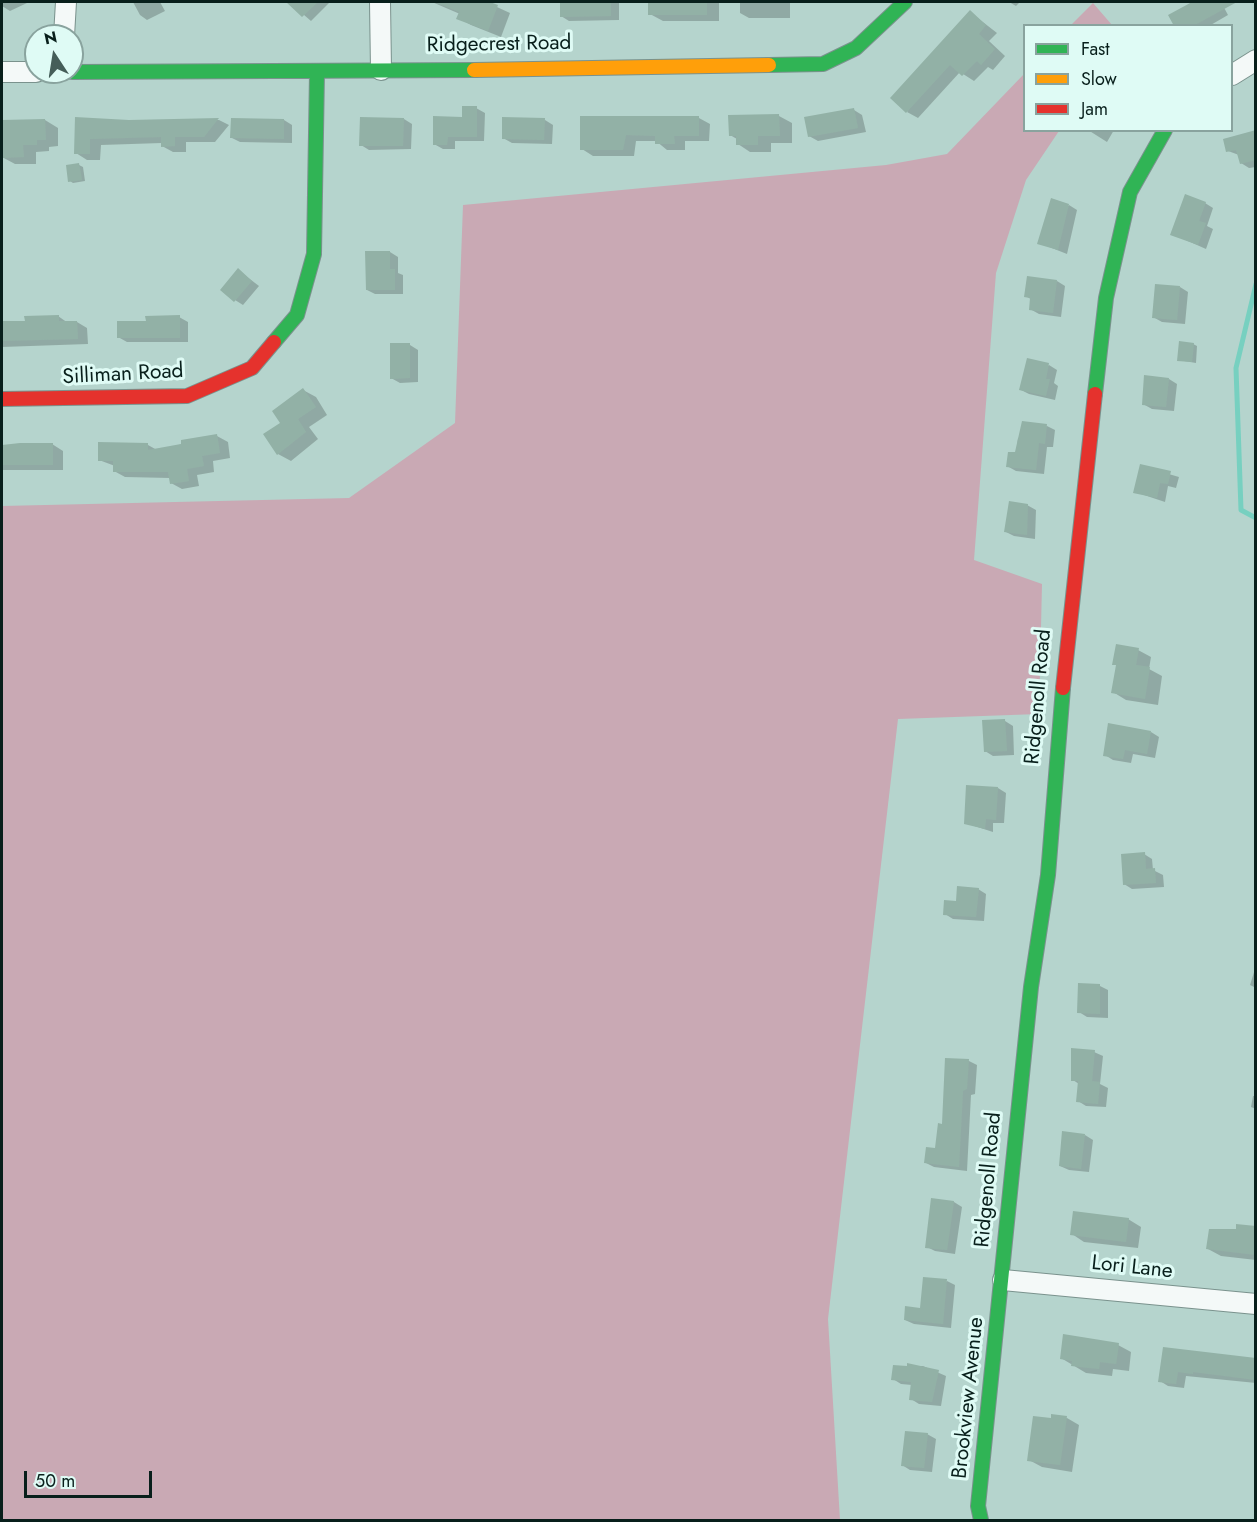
<!DOCTYPE html>
<html>
<head>
<meta charset="utf-8">
<style>
  body { margin:0 }
  #map { position:relative; width:1257px; height:1522px; overflow:hidden; background:#b5d4cd; font-family:Jost,sans-serif }
  canvas { display:block }
  .frame { position:absolute; inset:0; border:3px solid #081f1b; pointer-events:none }
  .legend { position:absolute; left:1023px; top:24px; width:210px; height:108px; box-sizing:border-box; background:#dffbf5; border:2px solid #89a39e; margin:0; padding:8px 10px; list-style:none; font-size:18px; color:#081f1b }
  .legend li { display:flex; align-items:center; gap:12px; height:30px }
  .legend b { width:30px; border:2px solid #89a39e }
  .north { position:absolute; left:24px; top:24px; width:60px; height:60px; box-sizing:border-box; background:#dffbf5; border:2px solid #89a39e; border-radius:50%; rotate:348deg; font-size:16px; font-weight:700; line-height:24px; text-align:center; color:#081f1b }
  .north::after { content:''; display:block; margin:auto; width:21px; height:27px; background:#455e59; clip-path:polygon(50% 0,100% 100%,50% 72%,0 100%) }
  .scale { position:absolute; left:24px; top:1471px; width:128px; height:27px; box-sizing:border-box; border:3px solid #081f1b; border-top:0; padding-left:8px; font-size:18px; line-height:21px; white-space:nowrap; color:#081f1b; -webkit-text-stroke:4px #dffbf5; paint-order:stroke }
</style>
</head>
<body>
<div id="map">
<canvas width="1257" height="1522"></canvas>
<div class="frame"></div>
<ul class="legend">
<li><b style="height:8px;background:#30b455"></b>Fast</li>
<li><b style="height:8px;background:#ff9f0a"></b>Slow</li>
<li><b style="height:8px;background:#e5322d"></b>Jam</li>
</ul>
<div class="north">N</div>
<div class="scale">50 m</div>
</div>
<script>
const c = document.querySelector('canvas').getContext('2d');
c.lineJoin = 'round';
function fillPath(path, color) {
  c.fillStyle = color;
  c.fill(path, 'evenodd');
}
function stroke(path, color, width, dash) {
  c.strokeStyle = color;
  c.lineWidth = width;
  c.lineCap = dash ? 'butt' : 'round';
  c.setLineDash(dash || []);
  c.stroke(path);
}
function drawText(font, color, halo, rows, align = 'center') {
  c.font = font + ' Jost,sans-serif';
  c.lineWidth = 6;
  c.setLineDash([]);
  c.textBaseline = 'middle';
  c.strokeStyle = halo;
  c.fillStyle = color;
  for (const [text, x, y, turn = 0] of rows) {
    c.save();
    c.translate(x, y);
    c.rotate((+turn || 0) * Math.PI / 180);
    c.textAlign = isNaN(turn) ? turn : align;
    if (halo) c.strokeText(text, 0, 0);
    c.fillText(text, 0, 0);
    c.restore();
  }
}
fillPath(new Path2D(`
  M1093,3l19,22h-41z
  M1024,74v56l35,1 -33,49 -30,93 -22,287 68,24 -3,130 -141,5 -70,600 12,201h-838v-1014l347,-8 106,-75 8,-218 423,-40 61,-11z`), '#c9a9b4');
fillPath(new Path2D(`
  M2,2h24l1,1 -17,8 -8,-5z
  M133,2h27l5,9 -18,9 -7,-5z
  M289,2h41l-19,19z
  M432,2h54l24,11 -9,24 -30,-12 -13,-7 2,-4z
  M561,2h58v18l-50,1 -8,-5z
  M650,2h69v19h-56l-13,-7z
  M740,2h50v16h-41l-9,-5z
  M1009,2h11l-4,4z
  M1195,2h26l7,13 -19,11h-34l-5,-11z
  M970,12l27,21 -8,8 16,15 -12,14 -5,-3 -14,14 -14,-9 -42,46 -11,-6z
  M476,108l9,5 -1,28h-29v8h-12l-9,-5z
  M854,110l8,5 4,17 -48,9 -9,-5z
  M779,116l13,7v20h-21v9h-21l-12,-8 -1,-5 -7,-4z
  M582,118h117l11,6 -1,17h-24v9h-18l-11,-9h-20l-2,15h-41l-11,-7z
  M76,119l53,2 90,-1 10,5 -14,17h-29v10h-13l-11,-6v-3l-61,2 -1,15h-13l-11,-7z
  M404,119l8,5 -1,25 -42,1 -8,-5z
  M45,120l13,8v18l-9,1v4l-13,1v12h-21l-13,-7v-36z
  M284,120l8,5v18l-52,-1 -8,-4z
  M545,120l8,5 -1,19 -40,-1 -9,-5z
  M1088,130h26l-7,12z
  M1256,131v36l-7,1 -8,-5 -2,-8 -11,-4z
  M79,165l4,2 2,14 -12,2 -3,-2z
  M1205,203l8,5 -6,18 6,3 -7,20 -34,-15z
  M1069,205l8,5 -10,44 -28,-11z
  M390,252l8,5v16l5,2v19h-28l-8,-4z
  M238,270l21,16 -16,19 -8,-5z
  M1057,281l8,5 -4,31 -22,-3 -9,-5 2,-9 -6,-4z
  M1180,287l8,5 -3,32 -23,-2 -9,-5z
  M58,316l10,7 9,-1 10,6 1,16 -86,3v-25h24z
  M179,317l9,5v20h-61l-9,-5 29,-15z
  M1193,344l4,2 -1,17 -18,-3z
  M410,345l8,5v32l-18,1 -9,-5z
  M1049,365l8,5 -3,13 4,3 -3,14 -26,-6 -8,-4z
  M1169,379l8,5 -3,27 -22,-2 -9,-5z
  M303,390l13,7 11,18 -18,12 9,12 -27,22 -13,-7 4,-31z
  M1047,426l8,4 -2,17h-6l-3,27 -28,-3 -9,-5 9,-12 2,-16z
  M217,436l11,6 2,16 -17,3 1,11 -17,3 2,11 -17,3 -11,-6 -1,-5 -45,-1 -11,-6 1,-5 -16,-6 49,-15 9,5z
  M52,444l11,7v19h-61v-24z
  M1141,466l38,11 -3,11 -8,-2 -3,16 -30,-10z
  M1027,505l9,5 -1,29 -21,-3 -8,-4z
  M1138,650l13,7 -2,12 13,7 -4,29 -32,-5 -13,-8z
  M1005,721l8,5 1,29 -21,1 -8,-5z
  M1151,732l8,5 -4,21 -22,-4 -2,9 -18,-3 -8,-5z
  M998,788l8,5 -2,30h-11v9l-28,-9z
  M1144,854l8,5 1,11 10,5 1,12 -32,2 -8,-5z
  M978,889l8,5 -2,27 -31,-2 -8,-5z
  M1255,969h1v19l-6,-3z
  M1100,986l8,4v28l-21,-1 -8,-5z
  M1094,1052l9,4 -3,28 8,4 -2,19 -20,-1 -8,-5 1,-17 -6,-4z
  M947,1059l22,2 8,4 -2,29 -4,1 -4,76 -33,-4 -8,-4 10,-13 8,-25z
  M1253,1096h3v13l-5,-2z
  M1085,1135l8,5 -4,32 -20,-2 -9,-4z
  M932,1200l22,2 8,5 -7,47 -20,-3 -8,-4z
  M1128,1219l13,8 -3,21 -54,-6 -12,-8z
  M1256,1228v32l-35,-4 -13,-7z
  M947,1281l8,4 -4,43 -37,-4 -9,-4 16,-11z
  M1118,1345l13,7 -2,19 -16,-2 -1,7 -26,-3 -25,-15z
  M1164,1349l92,11v23l-70,-7 -2,12 -16,-2 -8,-5z
  M923,1366l23,10 -5,30 -22,-2 -8,-5 1,-14 -11,-1 -8,-5 1,-12z
  M1067,1418l12,7 -7,47 -30,-5 -13,-7 23,-40z
  M927,1434l9,5 -4,33 -22,-2 -8,-5z`), '#0003');
stroke(new Path2D(`
  M1256,284l-20,84 5,142 15,8`), '#77d0c0', 5);
fillPath(new Path2D(`
  M286,2h32l-16,15z
  M434,2h56l8,3 -10,26 -32,-12 3,-7z
  M560,2h51v14l-51,1z
  M648,2h59v13h-59z
  M1192,2h45l-44,24h-19l-6,-11z
  M970,10l16,15 -7,9 16,15 -14,16 -4,-4 -15,15 -12,-11 -44,48 -16,-15z
  M462,106h15v31h-29l-1,8h-14v-29l29,1z
  M854,108l4,20 -50,9 -4,-20z
  M779,114l1,22h-22v9h-22v-9h-7l-1,-21z
  M580,116h119v20h-25l1,8h-20v-8l-29,-1 -3,15h-43z
  M75,117l54,3 90,-2 -15,19h-29v9l-14,1v-10l-71,2v15h-16z
  M360,117l44,1 -1,28h-44z
  M502,117l43,1 -1,22 -42,-1z
  M231,118l53,1v20l-54,-1z
  M45,119l1,21h-9v5h-14l1,12 -22,1v-38z
  M1256,130v30l-16,4 -4,-14 -10,2 -3,-13z
  M79,163l3,17 -14,2 -2,-17z
  M1185,194l21,8 -7,19 7,2 -8,22 -28,-10z
  M1051,198l18,6 -11,46 -21,-6z
  M365,251h25v18h5v21h-29z
  M238,268l14,13 -18,21 -14,-12z
  M1027,276l30,4 -4,33 -24,-3 1,-12 -6,-1z
  M1155,284l25,2 -3,34 -25,-2z
  M59,315v6h18l1,18 -76,2v-20h23l-1,-5z
  M180,315v23h-63v-17h29l-1,-5z
  M1179,341l15,2 -2,19 -15,-1z
  M390,343h20v35l-20,1z
  M1027,358l22,5 -3,16h4l-4,17 -27,-6z
  M1144,375l25,3 -3,29 -24,-2z
  M303,388l13,19 -18,12 8,13 -29,23 -14,-21 17,-11 -8,-12z
  M1022,421l25,3 -2,20 -6,-1 -3,27 -30,-3 2,-15h7z
  M217,434l3,19 -18,3 2,10 -17,3 2,12 -19,3 -2,-12h-55v-11h-15v-19l50,1v7l33,-6v-4z
  M20,443h33v22h-51v-20z
  M1140,464l31,7 -3,13 -8,-1 -3,15 -24,-5z
  M1009,501l19,3 -1,31 -23,-3z
  M1116,644l23,4 -3,17 14,2 -5,32 -34,-6 5,-28h-4z
  M1005,719l2,32 -23,1 -2,-32z
  M1108,723l43,8 -4,23 -22,-4 -2,9 -20,-3z
  M966,785l32,2 -2,33 -10,-1 -1,10 -21,-5z
  M1145,852l1,17 9,-1 1,15 -33,2 -2,-31z
  M957,886l22,2 -3,29 -33,-2 1,-15 12,1z
  M1078,983l22,1v30l-23,-1z
  M1071,1048l24,2 -3,31 8,1 -2,22 -22,-2 2,-21h-7z
  M945,1058l24,1 -2,30 -4,2 -4,76 -35,-4 2,-16 9,1 3,-25 4,1z
  M1062,1131l23,3 -4,35 -22,-3z
  M931,1198l23,3 -7,49 -22,-2z
  M1073,1211l56,7 -3,24 -56,-7z
  M1236,1224l20,2v29l-50,-6 3,-20h27z
  M923,1277l24,2 -4,45 -39,-4 1,-14 15,2z
  M1063,1334l56,9 -3,21 -16,-2 -1,7 -28,-3 1,-5 -12,-2z
  M1163,1347l93,11v22l-63,-8v2l-15,-2 -2,12 -18,-2z
  M907,1363l32,7 -7,32 -23,-2 2,-18 -20,-2 2,-15 14,1z
  M1051,1414l16,2 -7,49 -33,-4 6,-45 18,2z
  M905,1431l23,2 -4,35 -23,-2z`), '#92b1a6');
const street = new Path2D(`
  M380,2l1,68
  M64,36l2,-34
  M2,72h34
  M1232,75l24,-15
  M1003,1280l253,24`);
const fast = new Path2D(`
  M769,65l54,-1 33,-16 49,-46
  M72,72l402,-2
  M274,342l23,-27 17,-61 3,-181
  M1095,394l11,-96 24,-106 35,-62
  M981,1520l-3,-14 53,-519 17,-112 15,-187`);
const slow = new Path2D(`
  M474,70l295,-5`);
const jam = new Path2D(`
  M2,399l185,-3 65,-28 22,-26
  M1063,688l32,-294`);
stroke(street, '#7a928d', 22);
stroke(fast, '#7a928d', 16);
stroke(slow, '#7a928d', 16);
stroke(jam, '#7a928d', 16);
stroke(street, '#f4f9f8', 20);
stroke(fast, '#30b455', 14);
stroke(slow, '#ff9f0a', 14);
stroke(jam, '#e5322d', 14);
drawText('21px', '#081f1b', '#dffbf5', [
  ["Ridgecrest Road",499,45,-1],
  ["Silliman Road",123,375,-3],
  ["Ridgenoll Road",1039,697,-85],
  ["Ridgenoll Road",989,1180,-85],
  ["Lori Lane",1132,1268,6],
  ["Brookview Avenue",969,1398,-84]
]);
</script>
</body>
</html>
